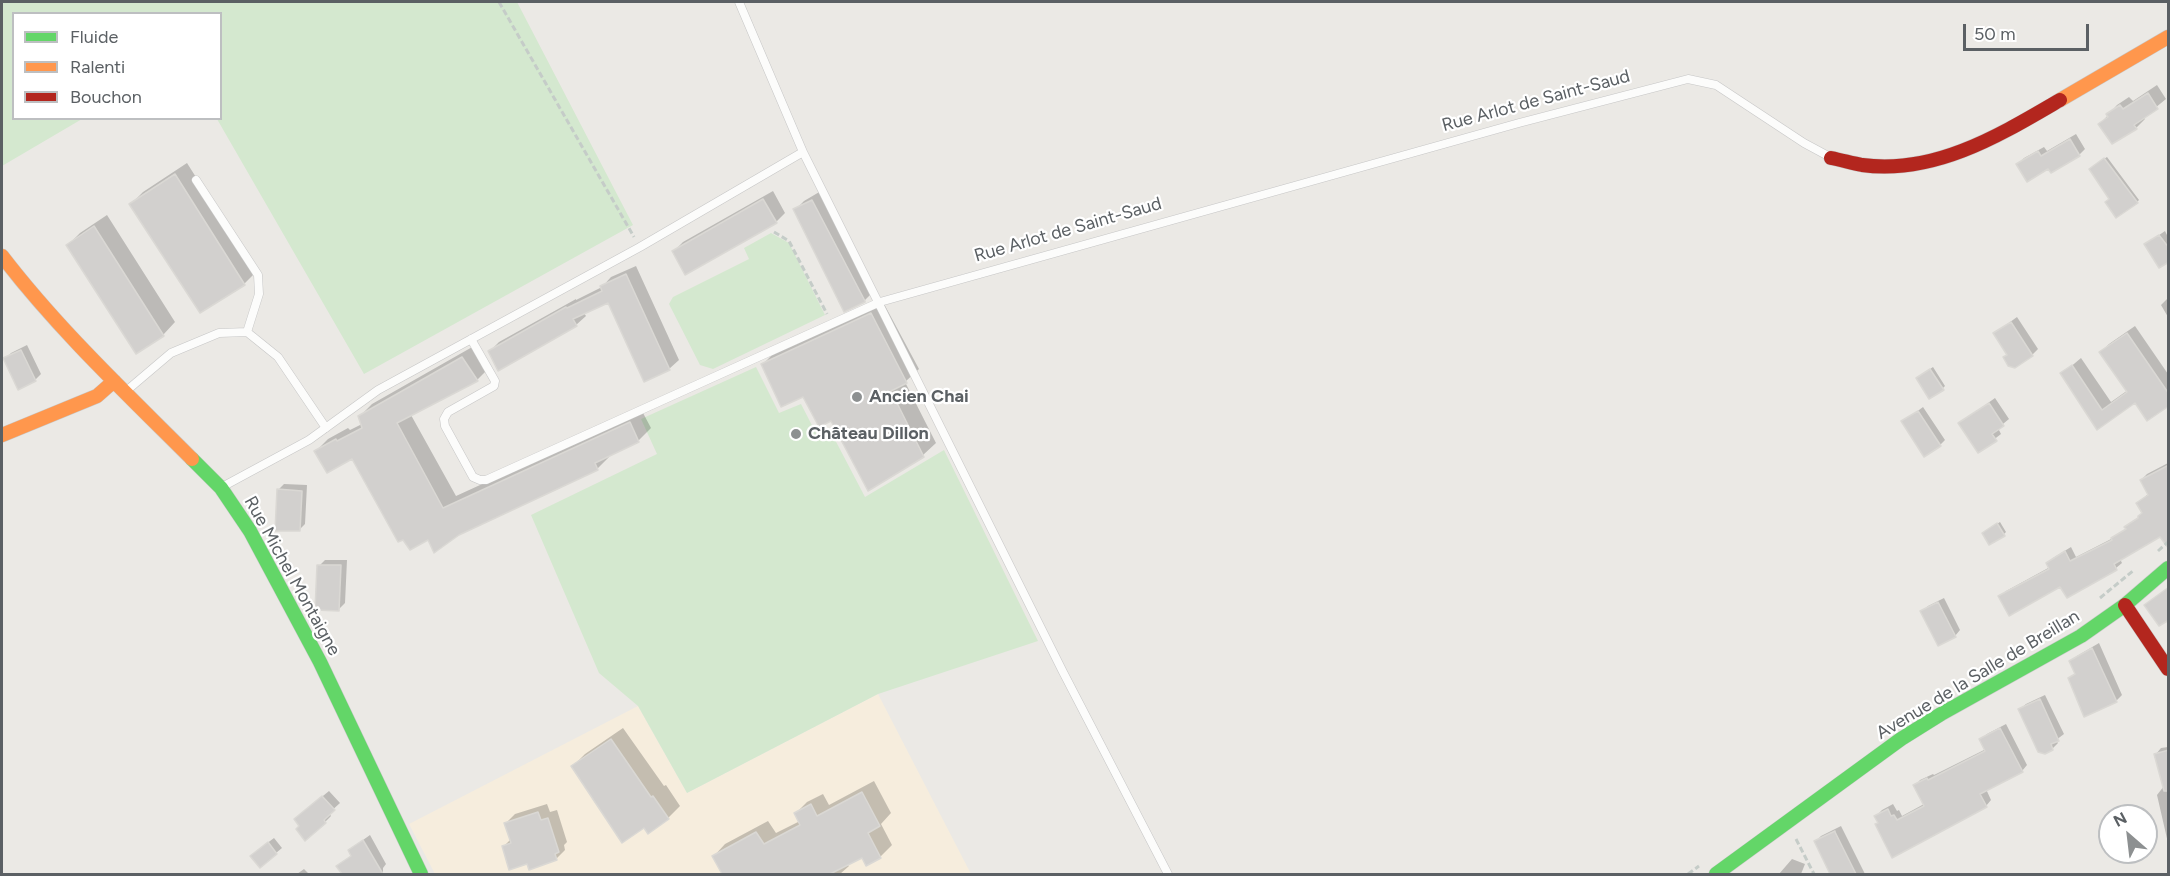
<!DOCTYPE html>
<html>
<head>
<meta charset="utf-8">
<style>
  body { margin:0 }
  #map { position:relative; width:2170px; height:876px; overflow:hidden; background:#ebe9e5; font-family:Figtree,sans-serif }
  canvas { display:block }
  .frame { position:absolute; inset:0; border:3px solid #5b6064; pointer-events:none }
  .legend { position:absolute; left:12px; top:12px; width:210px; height:108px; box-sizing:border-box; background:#fff; border:2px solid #bdbfc1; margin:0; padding:8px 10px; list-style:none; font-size:18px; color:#5b6064 }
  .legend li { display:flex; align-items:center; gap:12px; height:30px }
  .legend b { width:30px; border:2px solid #bdbfc1 }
  .north { position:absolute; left:2098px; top:804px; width:60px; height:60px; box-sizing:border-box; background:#fff; border:2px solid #bdbfc1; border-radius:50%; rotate:332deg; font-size:16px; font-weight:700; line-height:24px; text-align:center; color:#5b6064 }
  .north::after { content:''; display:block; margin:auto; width:21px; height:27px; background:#8d9091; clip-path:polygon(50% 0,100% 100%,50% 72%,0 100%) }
  .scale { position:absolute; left:1963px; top:24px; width:126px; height:27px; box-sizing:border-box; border:3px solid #5b6064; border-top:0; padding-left:8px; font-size:18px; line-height:21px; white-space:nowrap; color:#5b6064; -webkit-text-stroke:4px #fff; paint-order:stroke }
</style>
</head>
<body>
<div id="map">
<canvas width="2170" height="876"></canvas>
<div class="frame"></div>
<ul class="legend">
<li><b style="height:8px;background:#63d668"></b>Fluide</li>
<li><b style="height:8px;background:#ff974d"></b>Ralenti</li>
<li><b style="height:8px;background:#b3261e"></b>Bouchon</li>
</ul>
<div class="north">N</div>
<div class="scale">50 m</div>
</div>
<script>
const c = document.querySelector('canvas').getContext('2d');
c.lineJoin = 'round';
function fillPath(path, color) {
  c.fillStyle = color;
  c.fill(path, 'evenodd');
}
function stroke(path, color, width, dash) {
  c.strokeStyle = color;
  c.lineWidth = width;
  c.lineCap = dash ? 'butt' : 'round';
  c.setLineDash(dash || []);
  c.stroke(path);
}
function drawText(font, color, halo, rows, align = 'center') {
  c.font = font + ' Figtree,sans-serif';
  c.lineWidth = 4.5;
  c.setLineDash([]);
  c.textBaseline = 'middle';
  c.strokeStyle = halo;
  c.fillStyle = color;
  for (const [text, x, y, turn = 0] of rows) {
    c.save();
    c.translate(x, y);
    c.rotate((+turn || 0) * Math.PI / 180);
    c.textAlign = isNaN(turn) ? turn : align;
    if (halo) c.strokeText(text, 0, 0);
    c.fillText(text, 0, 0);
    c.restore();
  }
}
fillPath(new Path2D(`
  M878,694l93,180h-536l-26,-50 229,-118 49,87z`), '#f6eddd');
fillPath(new Path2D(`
  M2,2h515l116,223 -269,149 -147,-255 3,-1v-104h-206v104l68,1 -80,47z
  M771,233l18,10 36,72 -112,54 -13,-4 -31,-61 4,-7 76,-38 -5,-11z
  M756,367l23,46 22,-9 18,35 13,-5 33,63 79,-47 94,191 -160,53 -191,99 -49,-87 -39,-33 -68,-158 126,-61 -16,-35z`), '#d4e8cf');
fillPath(new Path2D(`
  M2157,85l9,14 -22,18 1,2 -9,9 -36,-4 17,-19 12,-8 4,4z
  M2076,134l9,15 -6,6 -30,12 -31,-3 6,-6 20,-11 3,4z
  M2107,157l32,43 -2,2 -26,-3 -18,-33z
  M187,163l69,109 -12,12 -113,-80 12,-12z
  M773,191l12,22 -9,9 -102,29 9,-9z
  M821,191l52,101 -9,9 -69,-91 9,-9z
  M107,215l68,107 -12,13 -95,-90 12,-12z
  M2165,231l3,6v24l-22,-17z
  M636,266l43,94 -10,9 -60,-68 -25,12 2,3 -10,9 -77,44 -10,-17 10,-10 77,-43v1l26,-13 9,-10z
  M2168,298v19l-7,-12z
  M883,302l36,67 -14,13 31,61 -13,12 -55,34 -36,-70 -28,-24 -41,-31 12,-12z
  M2017,317l21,32 -6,6 -24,-1 -13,-21z
  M2135,326l33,48v30l-33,-3 -38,27 -35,-54 19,-16 30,44 17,-12 -27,-38 8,-8z
  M27,345l14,29 -6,6 -30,-21 6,-6z
  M474,346l15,22 -12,12 -66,35 45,81 186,-85 9,17 -12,12 -31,15 1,2 -12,12 -169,69 -75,-81 -37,-6 12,-12 20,-11 2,2 12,-6 -3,-7 13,-13z
  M1933,367l12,19 -2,2 -23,-12z
  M1995,398l14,21 -11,9 3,6 -22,17 -19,-28z
  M1923,407l22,33 -5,5 -37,-23z
  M2168,463v31l-8,41 -40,24 2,4 -6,5 -56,17 -60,12 6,-6 44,-24 -2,-4 5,-5 18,-11 5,10 39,-20 12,-9 17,-16 -6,-9 11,-10 -8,-13 6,-6z
  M284,484l23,1 -2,39 -6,6 -21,-40z
  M2000,522l6,10 -2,2 -18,-3z
  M325,560h22l-2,43 -6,6 -20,-43z
  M1944,598l16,32 -5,6 -33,-24 6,-6z
  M2099,643l23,52 -6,6 -46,-23 6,-5 -5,-11 6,-6z
  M2045,695l19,39 -8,6 2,3 -6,6 -32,-40 6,-5z
  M2006,724l21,41 -5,6 -36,18 5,11 -5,6 -93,50 -16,-32 2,-2 -3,-6 6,-6 11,-6 4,7 2,-1 3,6 22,-12 -9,-18 5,-6 13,-6 1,1 52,-26 -5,-10 6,-5z
  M623,728l41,58 2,-1 14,21 -12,12 -95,-52 12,-12z
  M2168,747v96l-11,-48 7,-9 -8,-32 5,-6z
  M874,781l17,32 -10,11 11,21 -12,12 -17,-1 -16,8 2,2 -9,8h-116l-10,-18 11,-12 43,-23 8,12 24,-12 -4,-8 11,-11 16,-8 6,11z
  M329,791l11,12 -11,10 2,3 -6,6 -24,4v-12z
  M547,804l3,8 7,-2 10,32 -3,3 1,5 -9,9 -29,3 -23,-16 7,-7 -5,-16 9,-9z
  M1841,826l24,48h-33l-17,-32 6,-6z
  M370,835l16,29 -3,4v5l-20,1 -4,-5 -8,5h-7l-6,-8 14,-11 -2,-4 6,-6z
  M274,838l8,10 -6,5 -18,-3z
  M1792,859l13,5 -4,10h-22z
  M304,869l5,5h-12z`), '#0003');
const building = new Path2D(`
  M2148,93l10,16 -24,16 3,4 -25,15 -14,-20 10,-7 -2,-3 14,-9 3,4z
  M2070,139l10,17 -29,17 -3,-4 -21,13 -11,-18 22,-13 3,5z
  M2104,158l34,45 -22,15 -11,-16 4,-3 -20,-30z
  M175,174l70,111 -45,28 -71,-109z
  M763,199l14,24 -92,52 -13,-24z
  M812,200l53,101v1l-21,10 -51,-103z
  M94,226l70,110 -28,18 -70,-109z
  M2159,235l10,13v14l-10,6 -15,-24z
  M626,274l44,96 -26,12 -36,-79 -35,16 4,7 -79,45 -10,-20 78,-44 1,1 35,-17 -2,-5z
  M871,313l36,70 -16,8 33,66 -56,34 -37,-70 -12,6 -16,-30 -22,10 -20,-43z
  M2011,322l22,34 -18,12 -7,-2 -5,-9 4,-2 -14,-22z
  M2127,333l42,61v12l-22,15 -12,-18 -38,27 -37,-57 12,-8 30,45 25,-18 -28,-40z
  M21,350l15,31 -18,9 -15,-32z
  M462,357l16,24 -81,42 46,85 187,-86 9,20 -44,21 3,7 -139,65 -25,18 -6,-13 -18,10 -7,-10 -5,2 -46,-83 -25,14 -13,-22 22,-12 1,2 25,-13 -4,-12z
  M1930,369l14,21 -15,9 -13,-21z
  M1989,403l15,23 -12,8 5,7 -19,12 -20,-30z
  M1918,411l23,35 -17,11 -23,-36z
  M2169,465v84l-9,-12 -46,27 3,6 -50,28 -7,-11 -51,29 -11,-20 51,-27 -3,-6 19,-12 5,10 42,-21 -1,-2 15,-9 -2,-2 14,-9v-2l4,-3 -6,-10 12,-8 -8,-15z
  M277,489l25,2 -2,40h-25z
  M1997,523l8,13 -16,9 -7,-12z
  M317,565h24l-2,46 -24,-1z
  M2169,587v33l-10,6 -15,-21z
  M1938,602l18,35 -18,9 -18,-35z
  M2092,648l25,54 -33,15 -16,-39 7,-4 -6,-13z
  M2040,699l19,42 -8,3 2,6 -8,4 -7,-2 -20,-43z
  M2000,728l23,44 -43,22 7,13 -95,51 -17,-34 3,-1 -4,-7 14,-7 3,7 3,-1 3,5 27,-14 -11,-21 14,-7 1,2 57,-29 -6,-12z
  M611,739l40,58 2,-1 16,23 -21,15 -4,-6 -22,15 -51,-77z
  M2169,750v41h-5l-10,-37z
  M862,792l18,34 -12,7 13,25 -15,8 -4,-8 -32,16h-108l-10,-18 44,-24 8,12 36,-19 -6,-12 17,-9 6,12z
  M322,796l13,14 -11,10 2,3 -21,18 -9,-12 3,-3 -5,-7z
  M538,812l3,8 7,-2 11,34 -4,2 2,6 -28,10 -2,-6 -18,6 -7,-24 9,-3 -7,-20z
  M1835,831v1l21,42h-26l-16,-33z
  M363,840l20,34h-41l-6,-8 15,-10 -3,-6z
  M268,842l9,12 -17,14 -10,-12z`);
fillPath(building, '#d2d0ce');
stroke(building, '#dad8d4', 1.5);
const lane = new Path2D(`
  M739,2l64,150
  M196,180l62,95 1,19 -12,38
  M471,339l24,42 -1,5 -46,26 -4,7 1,7 28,51 7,3h6l394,-178 639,-179 169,-44 28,6 88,58 26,14
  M125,392l46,-39 48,-20 28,-1 31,25 48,71
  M222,487l87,-47 69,-50 262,-143 163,-95 260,520 105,202`);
const fast = new Path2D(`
  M192,459l29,29 29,43 70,131 101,212
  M1716,874l185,-135 40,-25 140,-78 44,-31 43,-37`);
const slow = new Path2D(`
  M2060,100l108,-63
  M2,256c56,73 125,138 190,203
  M2,435l95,-39 17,-15`);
const jam = new Path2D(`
  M1831,158c10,2 21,5 31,7 73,10 138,-30 198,-65
  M2125,605l43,64`);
stroke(lane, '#c6c6c6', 9);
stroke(fast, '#c7c8c8', 15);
stroke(slow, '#c7c8c8', 15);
stroke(jam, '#c7c8c8', 15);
stroke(new Path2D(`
  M499,2l135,235
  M774,232l15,9 38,73
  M2158,551l10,-9
  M2100,598l34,-28
  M1796,839l18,35
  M1688,874l11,-8`), '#c5ccc8', 3, [6, 3]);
stroke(lane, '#fcfcfb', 8);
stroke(fast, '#63d668', 14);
stroke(slow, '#ff974d', 14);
stroke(jam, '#b3261e', 14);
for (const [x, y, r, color] of [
  [857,397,6,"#8d9091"],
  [796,434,6,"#8d9091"]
]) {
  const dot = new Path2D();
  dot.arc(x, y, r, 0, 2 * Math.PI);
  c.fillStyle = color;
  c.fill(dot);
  stroke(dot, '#fff', 2);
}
drawText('18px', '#5b6064', '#fff', [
  ["Rue Arlot de Saint-Saud",1536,101,-15],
  ["Rue Arlot de Saint-Saud",1068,230,-16],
  ["Rue Michel Montaigne",292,576,61],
  ["Avenue de la Salle de Breillan",1978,675,-31]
]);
drawText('bold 18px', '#5b6064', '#fff', [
  ["Ancien Chai",869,397],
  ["Château Dillon",808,434]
], 'left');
</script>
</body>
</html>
